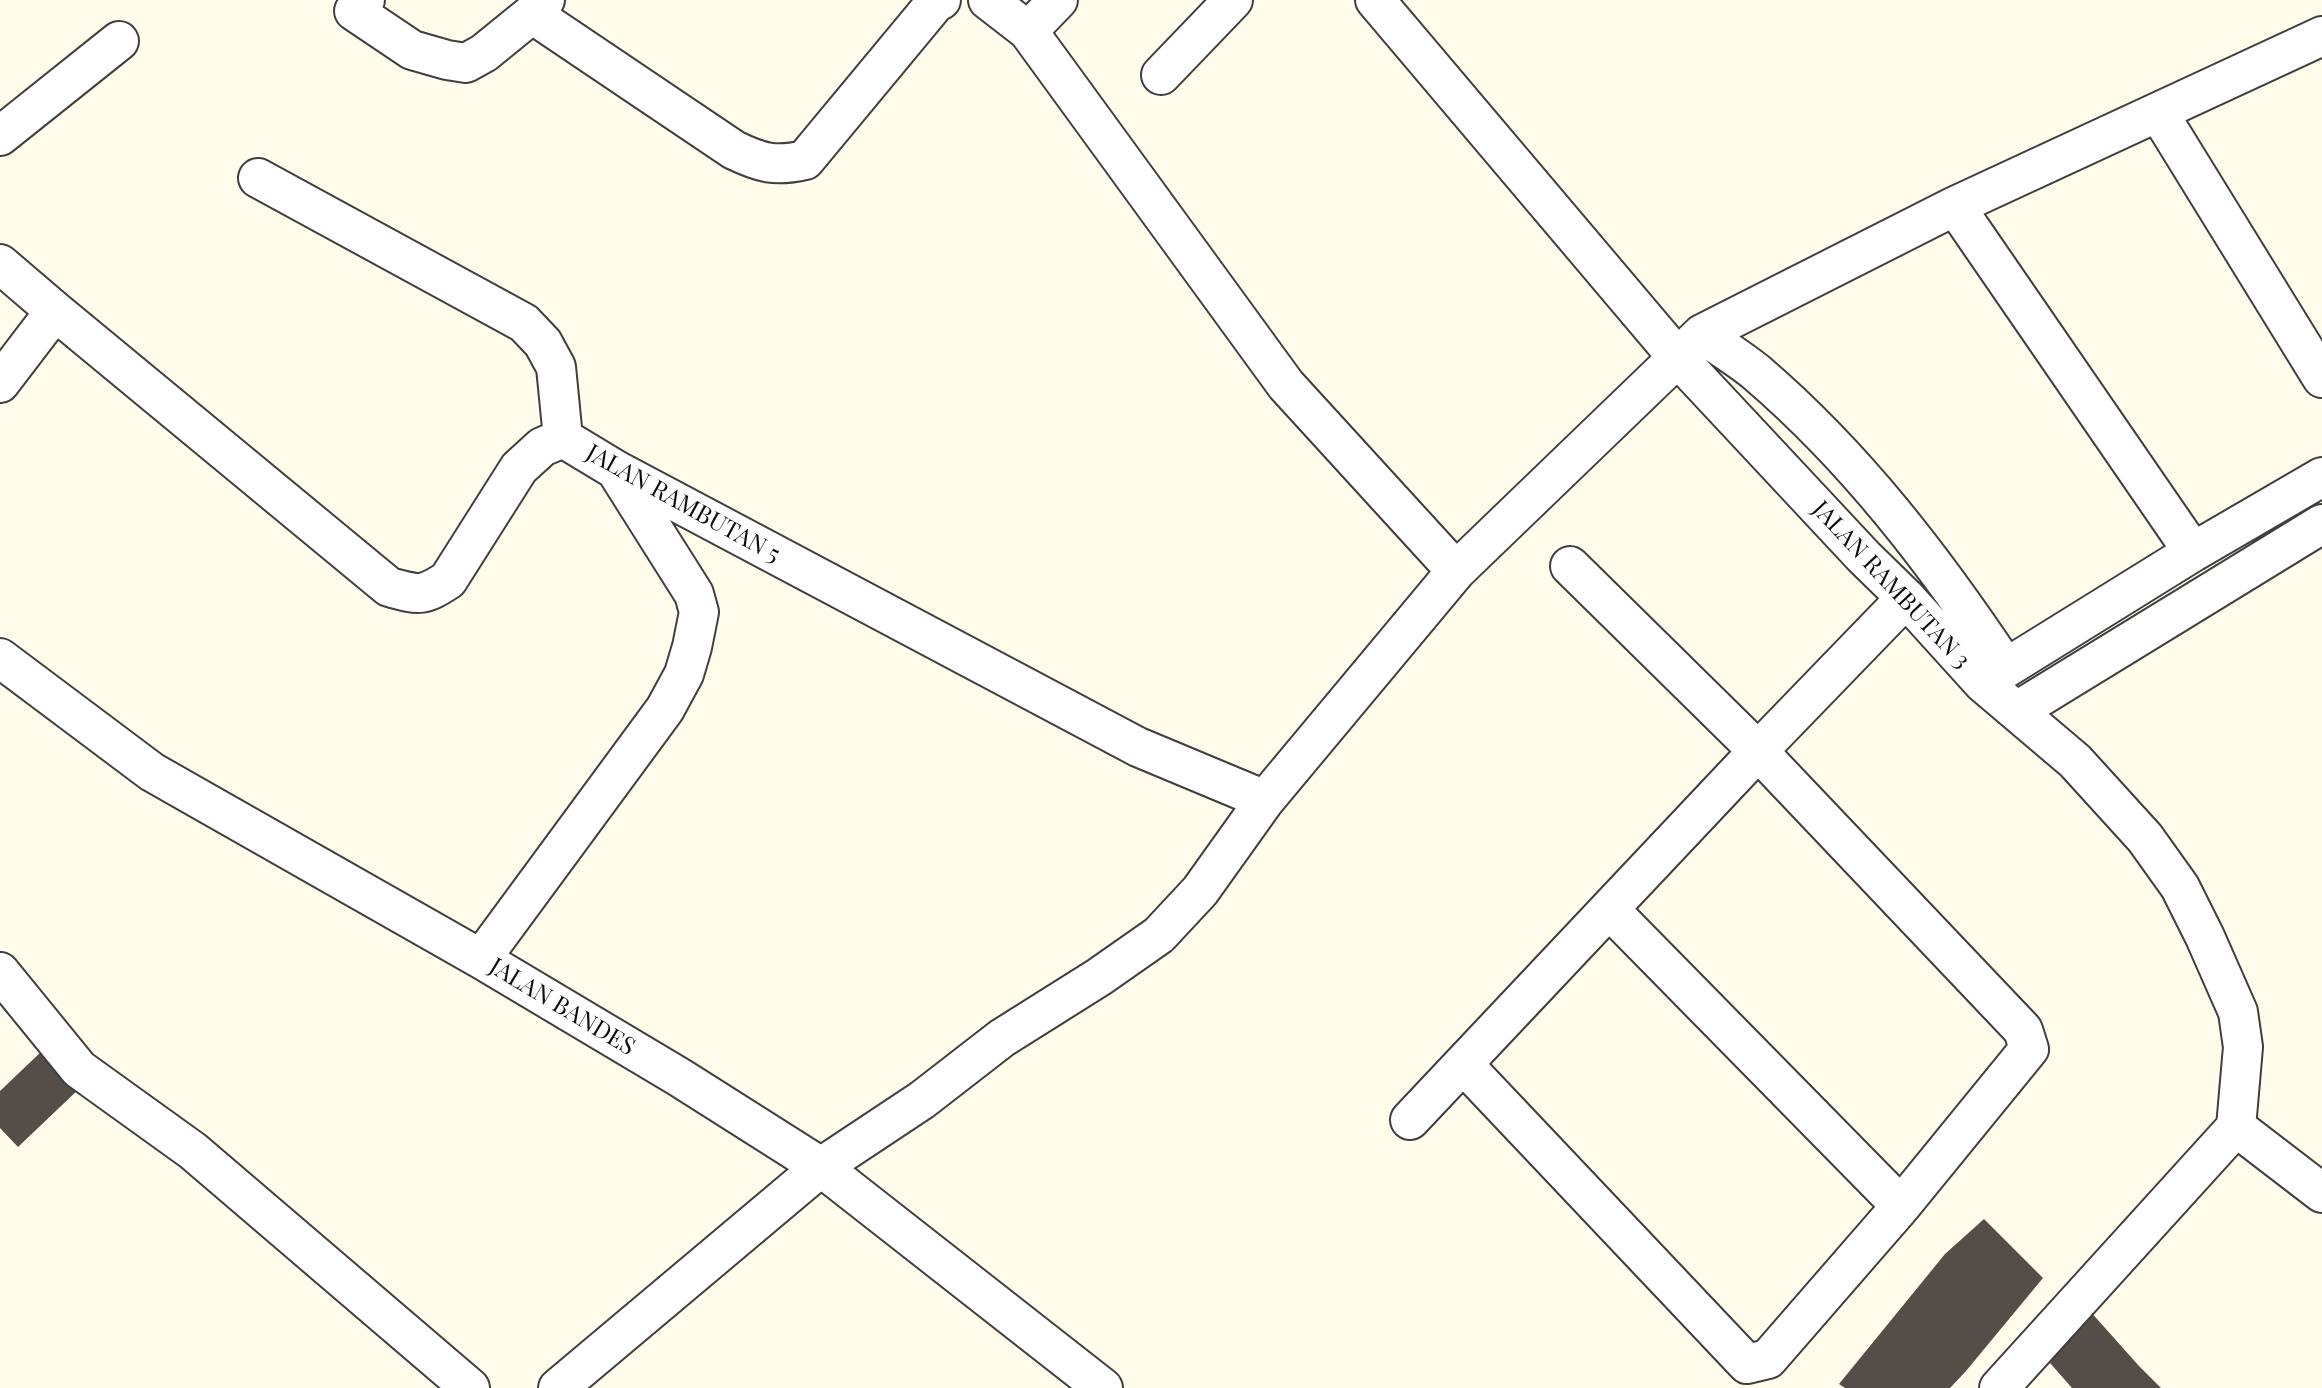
<!DOCTYPE html>
<html>
<head>
<meta charset="utf-8">
<style>
  body { margin:0 }
  canvas { display:block; background:#fffceb }
</style>
</head>
<body>
<canvas width="2322" height="1388"></canvas>
<script>
const c = document.querySelector('canvas').getContext('2d');
c.lineJoin = 'round';
function fillPath(path, color) {
  c.fillStyle = color;
  c.fill(path, 'evenodd');
}
function stroke(path, color, width, dash) {
  c.strokeStyle = color;
  c.lineWidth = width;
  c.lineCap = dash ? 'butt' : 'round';
  c.setLineDash(dash || []);
  c.stroke(path);
}
function drawText(font, color, halo, rows, align = 'center') {
  c.font = font + ' "Playfair Display",serif';
  c.lineWidth = 8;
  c.setLineDash([]);
  c.textBaseline = 'middle';
  c.strokeStyle = halo;
  c.fillStyle = color;
  for (const [text, x, y, turn = 0] of rows) {
    c.save();
    c.translate(x, y);
    c.rotate((+turn || 0) * Math.PI / 180);
    c.textAlign = isNaN(turn) ? turn : align;
    if (halo) c.strokeText(text, 0, 0);
    c.fillText(text, 0, 0);
    c.restore();
  }
}
fillPath(new Path2D(`
  M43,1050l37,38 -62,59 -18,-19v-37z
  M1984,1219l59,59 -77,93 -16,17h-105l-6,-4 106,-130z
  M2089,1310l50,56 22,22h-89l-22,-25z`), '#554e48');
const street = new Path2D(`
  M365,0l-11,11 58,39 35,10 19,3 18,-10 48,-39 13,-14
  M988,0l40,31 258,354 170,186
  M1375,0l303,358 186,199 42,41 77,85 92,78 70,77 35,49 25,50 33,75 5,35 -7,80 86,66
  M532,14l202,136c27,13 41,17 71,10l131,-158 5,-2
  M1028,31l30,-31
  M1161,75l72,-75
  M2158,112l164,266
  M0,136l119,-95
  M258,178l266,145 19,20 13,24 7,71
  M1955,206l238,346
  M0,264l55,47 334,276c30,8 33,10 59,-7l71,-112 23,-21 21,-9 53,32 522,277 127,53
  M1702,334c18,13 38,25 55,39 99,85 177,187 249,295
  M0,383l55,-72
  M1570,566l188,185 148,-153
  M0,658l152,114 329,187 198,118 142,90 282,221
  M1985,681l208,-129 129,-75
  M2017,711l305,-187
  M1609,909l292,297
  M481,959l184,-250 19,-35 8,-27 7,-35 -5,-18 -77,-122
  M0,972l79,97 114,82 277,237
  M1410,1120l348,-369 265,279 6,19 -128,157 -133,153 -21,5 -284,-300
  M558,1388l263,-221 101,-67 80,-62 97,-61 60,-42 41,-44 65,-91 191,-229 246,-237 253,-128 367,-170
  M1999,1388l237,-261`);
stroke(street, '#3f3f3f', 42);
stroke(street, '#fff', 38);
drawText('24px', '#0c0c0c', '#fff', [
  ["JALAN RAMBUTAN 5",683,504,29],
  ["JALAN RAMBUTAN 3",1891,585,47],
  ["JALAN BANDES",562,1007,31]
]);
</script>
</body>
</html>
